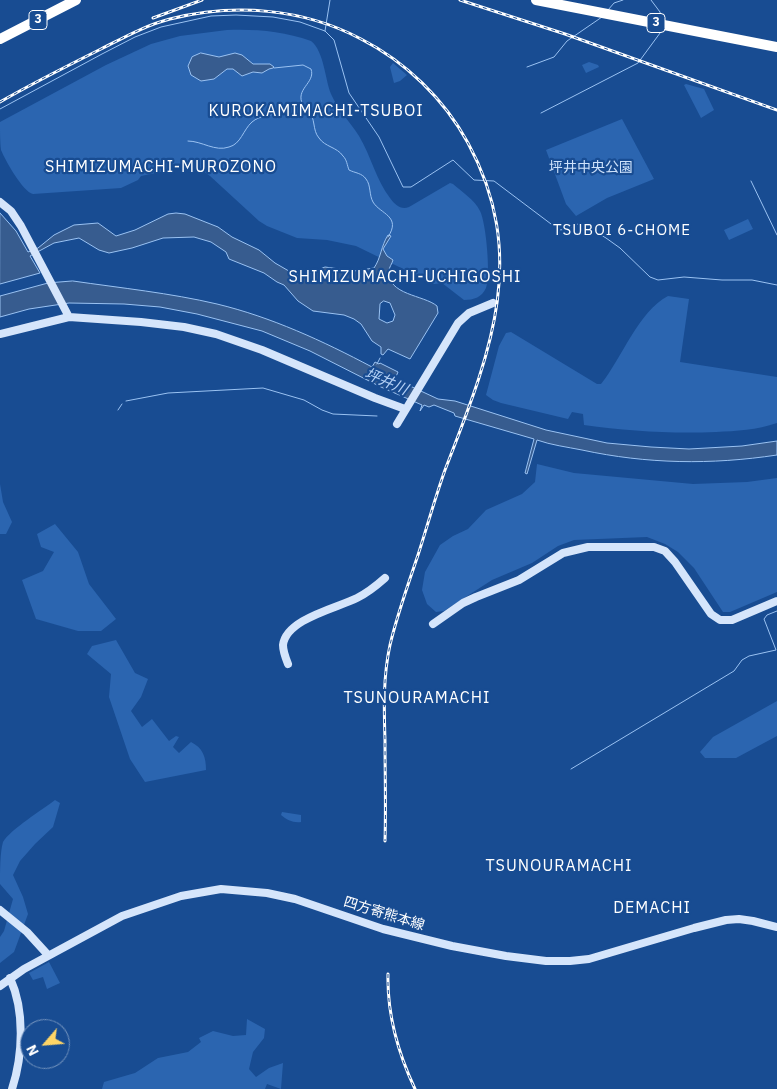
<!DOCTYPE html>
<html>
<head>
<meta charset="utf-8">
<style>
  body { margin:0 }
  #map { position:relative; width:777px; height:1089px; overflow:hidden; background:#184c92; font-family:"IBM Plex Sans",sans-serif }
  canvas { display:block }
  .north { position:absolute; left:20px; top:1019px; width:50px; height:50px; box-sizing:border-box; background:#184c92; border:1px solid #7494be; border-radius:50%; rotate:243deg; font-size:14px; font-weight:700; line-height:20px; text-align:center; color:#fff }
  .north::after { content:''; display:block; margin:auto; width:18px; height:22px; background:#ffd566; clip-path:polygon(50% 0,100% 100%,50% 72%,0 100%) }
</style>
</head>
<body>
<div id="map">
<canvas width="777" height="1089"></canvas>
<div class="north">N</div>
</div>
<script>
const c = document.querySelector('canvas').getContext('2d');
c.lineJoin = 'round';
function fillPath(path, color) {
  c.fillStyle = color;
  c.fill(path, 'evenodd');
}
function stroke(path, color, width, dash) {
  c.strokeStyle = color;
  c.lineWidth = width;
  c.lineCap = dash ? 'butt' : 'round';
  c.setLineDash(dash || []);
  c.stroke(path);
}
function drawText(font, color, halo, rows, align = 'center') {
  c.font = font + ' "IBM Plex Sans","Noto Sans JP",sans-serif';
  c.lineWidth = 4.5;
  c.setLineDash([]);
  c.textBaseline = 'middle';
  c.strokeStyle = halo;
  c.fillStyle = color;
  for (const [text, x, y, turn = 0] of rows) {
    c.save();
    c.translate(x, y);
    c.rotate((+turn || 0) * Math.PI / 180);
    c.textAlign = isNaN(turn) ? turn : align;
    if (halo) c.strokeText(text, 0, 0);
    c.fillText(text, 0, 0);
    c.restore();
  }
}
fillPath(new Path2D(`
  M227,30c29,-1 56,1 84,11 13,10 14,38 20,53 7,16 19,28 28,42 12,20 17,44 31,62 5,7 11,12 19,9l41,-24 3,1c9,8 22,16 27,27 6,11 11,65 6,77 -4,9 -12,12 -22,12l-22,-17 -8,1 -78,-38 -29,-6 -30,-2 -30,-12 -8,-5 -49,-45 -7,-5 -14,-3h-9l-39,8 -3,4 -17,8 -88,6c-10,-2 -28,-34 -32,-44 -1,-8 -1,-20 -1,-28l106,-57 45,-21 29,-8z
  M589,62l9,3 1,2 -13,6 -4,-8z
  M393,63l14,12 -7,6 -6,2 -4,-16z
  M686,84l18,5 10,21 -13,8 -17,-33z
  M622,119l32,60 -47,19 -31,18 -10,-12 -20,-54z
  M748,219l5,10 -24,11 -5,-10z
  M668,296l21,3 -9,63 97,15v46c-20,7 -41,8 -61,9 -45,2 -88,-1 -132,-7l-1,-11 -11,-2 -4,7 -67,-16 -8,-3 -7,-5 13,-49 7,-13 5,-1 86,52h4c21,-26 37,-72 67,-88z
  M537,464l37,9 119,11 54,-2 30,-4v114l-47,20h-7l-29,-44 -16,-16 -13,-8 -18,-7 -73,3 -16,6 -26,17 -40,17 -48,31 -8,1 -9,-8 -5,-14 3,-18 15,-27 13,-9 15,-7 18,-19 36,-16 13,-12z
  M0,484l3,18 9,20 -6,12h-6z
  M55,524l23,28 11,32 27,35 -15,12h-23l-42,-12 -14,-39 21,-9 11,-19 -13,-5 -4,-13z
  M116,640l19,33 13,6 -7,18 -10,14 11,16 10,-8 17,22 7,-5 3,1 -6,10 6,6 12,-11c12,6 15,15 15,28l-61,12 -15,-23 -21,-62 2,-23 -24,-20 5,-8z
  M777,701v35l-41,22h-31l-5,-6 13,-15z
  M55,800l5,3 -7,24 -18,17 -15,17 -7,14 10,22 5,17 -14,38 -14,11v-26l4,-6 9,-32 -13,-15c0,-12 0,-32 3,-42 8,-13 39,-32 52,-42z
  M282,812l19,3v7c-8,1 -14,-2 -20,-7z
  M49,962l11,21 -13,6 -4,-12 -10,3 -4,-7z
  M247,1019l18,10 -1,9 -11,14 -4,17 7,8 13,-9 14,-5 -2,26 -14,-5 -2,5h-163l2,-7 31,-9 23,-15 30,-6 13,-10 -2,-4 14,-7 20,5 13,-1z`), '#2b65b0');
const water = new Path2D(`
  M201,53l18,4 16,-4 7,2 11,9h17l4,3 -1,1 -4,1 -7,4 -9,-1 -11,4 -9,-7h-6l-13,10 -13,2 -10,-6 -3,-9 4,-9z
  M0,213l16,18 12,21 10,-4 16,-13 20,-10 24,-2 18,13 19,-6 33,-16 8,-1 9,1 33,13 14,10 27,13 16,13 19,11h14l17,-7 29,4 20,-3c7,-10 7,-22 14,-33l3,1 -8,13 4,7 6,4c-1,4 -4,7 -4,11 -2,24 35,24 48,35l1,7 -28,46 -22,-10 -5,6 -2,-1v-7l-9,-6 -11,-17 -7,-5 -10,-4 -31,-4 -15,-10 -14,-16 -7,-3 -13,-9 -35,-14 -3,-7 -15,-10 -17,-5 -31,1 -31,10 -23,5 -10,-3 -20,-12 -25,5 -24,13 10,17 -40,11zM384,301l6,2 5,12 -2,6 -6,2 -8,-4 1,-15z
  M73,281c48,7 97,12 144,23 54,13 106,37 155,63l3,-5 4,2 1,-1 18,9 -3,7 43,20 17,2 91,29 61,13 44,4 38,2 53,-3 35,-5v14c-66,10 -130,9 -195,-5 -15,-3 -31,-5 -45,-10l-10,34 -2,-1 9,-34 -79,-23 -1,-3 -20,-8 -5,2 -5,-2 -4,6 2,-6 -41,-18 -71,-36 -48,-20 -65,-17 -37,-7 -36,-3 -55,-1 -40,6 -29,8v-21l48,-13z`);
fillPath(water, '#375c8f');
stroke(water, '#9ac2f2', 1);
stroke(new Path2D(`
  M651,0l9,12 1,8
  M608,10l6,-7 9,-3
  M325,31l5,-31
  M527,67l27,-10 13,-16 35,-24
  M274,68l29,-3 8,4c5,14 -17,20 -8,36
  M0,109l102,-55 33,-17 26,-10 50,-11 25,-1 37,2 27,5 25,9 9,9 15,53 30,44 24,50h8l42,-27 21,20 20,1 65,49 9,-1 10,-5 13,5 15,9 14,10 30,29 8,3 26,-3 38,3h30l25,5
  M541,113l97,-50 25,-34
  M188,141c14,0 27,11 41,6 12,-3 14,-17 23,-25 8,-7 19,-6 29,-10 4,-2 8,-6 13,-7 5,-1 11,1 14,5 8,8 4,20 11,28 6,9 18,9 24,18 4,4 4,9 6,14 6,3 13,3 17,9 5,6 3,16 7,23 7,12 29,14 15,35
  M751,181l26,54
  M377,364l3,-6
  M126,401l42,-8 95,-5 41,12 18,10 11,4 44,2
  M118,410l4,-6
  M571,769l163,-98 8,-11 7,-4 27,-6 -12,-31 3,-4 10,-4`), '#9ac2f2', 1);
stroke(new Path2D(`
  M0,202l11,9 10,15 48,91
  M0,334l69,-17 72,5 43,5 32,7 46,16 113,48 30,11
  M397,424l61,-101 11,-10 24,-10
  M433,624l30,-21 13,-6 43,-17 44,-27 25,-6h66l11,4 10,11 36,52 9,6h12l45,-19
  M288,664c-2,-5 -5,-13 -5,-19 3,-26 54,-37 74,-47 10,-5 19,-12 28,-20
  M0,910l27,22 21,23
  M10,978c15,33 13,77 2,111
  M0,986l24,-17 98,-53 59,-20 40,-7 46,4 28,6 88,30 69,17 54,10 40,5h24l19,-2 105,-31 32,-8 13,-1 14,2 24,6`), '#d5e5fb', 8);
stroke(new Path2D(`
  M536,0l241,47
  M0,39l76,-39`), '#fff', 10);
const rail = new Path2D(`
  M460,0l105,34 212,76
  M153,18l49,-18
  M0,102c33,-19 67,-36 101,-53 22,-11 45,-24 69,-30 64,-16 133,-11 191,20 45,23 83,60 107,104 63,116 20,215 -23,327 -10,28 -18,57 -27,85 -10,30 -21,60 -28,90 -7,32 -6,63 -5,95 0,34 1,67 0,101
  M388,974c-1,40 10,79 27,115`);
stroke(rail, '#fff', 3);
stroke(rail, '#184c92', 1, [4]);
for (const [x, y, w] of [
  [38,20,18],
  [656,23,18]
]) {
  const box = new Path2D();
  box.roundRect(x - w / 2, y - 9.5, w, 19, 4);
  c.fillStyle = '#184c92';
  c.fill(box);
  stroke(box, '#fff', 1);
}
drawText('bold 12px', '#fff', null, [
  ["3",38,20],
  ["3",656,23]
]);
drawText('14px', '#cee2fb', '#184c92', [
  ["坪井中央公園",591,168]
]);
drawText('14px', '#fff', '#184c92', [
  ["四方寄熊本線",384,914,17]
]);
c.letterSpacing = '1px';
drawText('15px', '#fff', '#184c92', [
  ["TSUBOI 6-CHOME",622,231]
]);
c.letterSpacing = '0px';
drawText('italic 15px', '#b4d1f6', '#184c92', [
  ["坪井川",386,382,23]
]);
c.letterSpacing = '1px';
drawText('16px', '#fff', '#184c92', [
  ["KUROKAMIMACHI-TSUBOI",316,111],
  ["SHIMIZUMACHI-MUROZONO",161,167],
  ["SHIMIZUMACHI-UCHIGOSHI",405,277],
  ["TSUNOURAMACHI",417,698],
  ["TSUNOURAMACHI",559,866],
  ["DEMACHI",652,908]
]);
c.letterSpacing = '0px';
</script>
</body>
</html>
